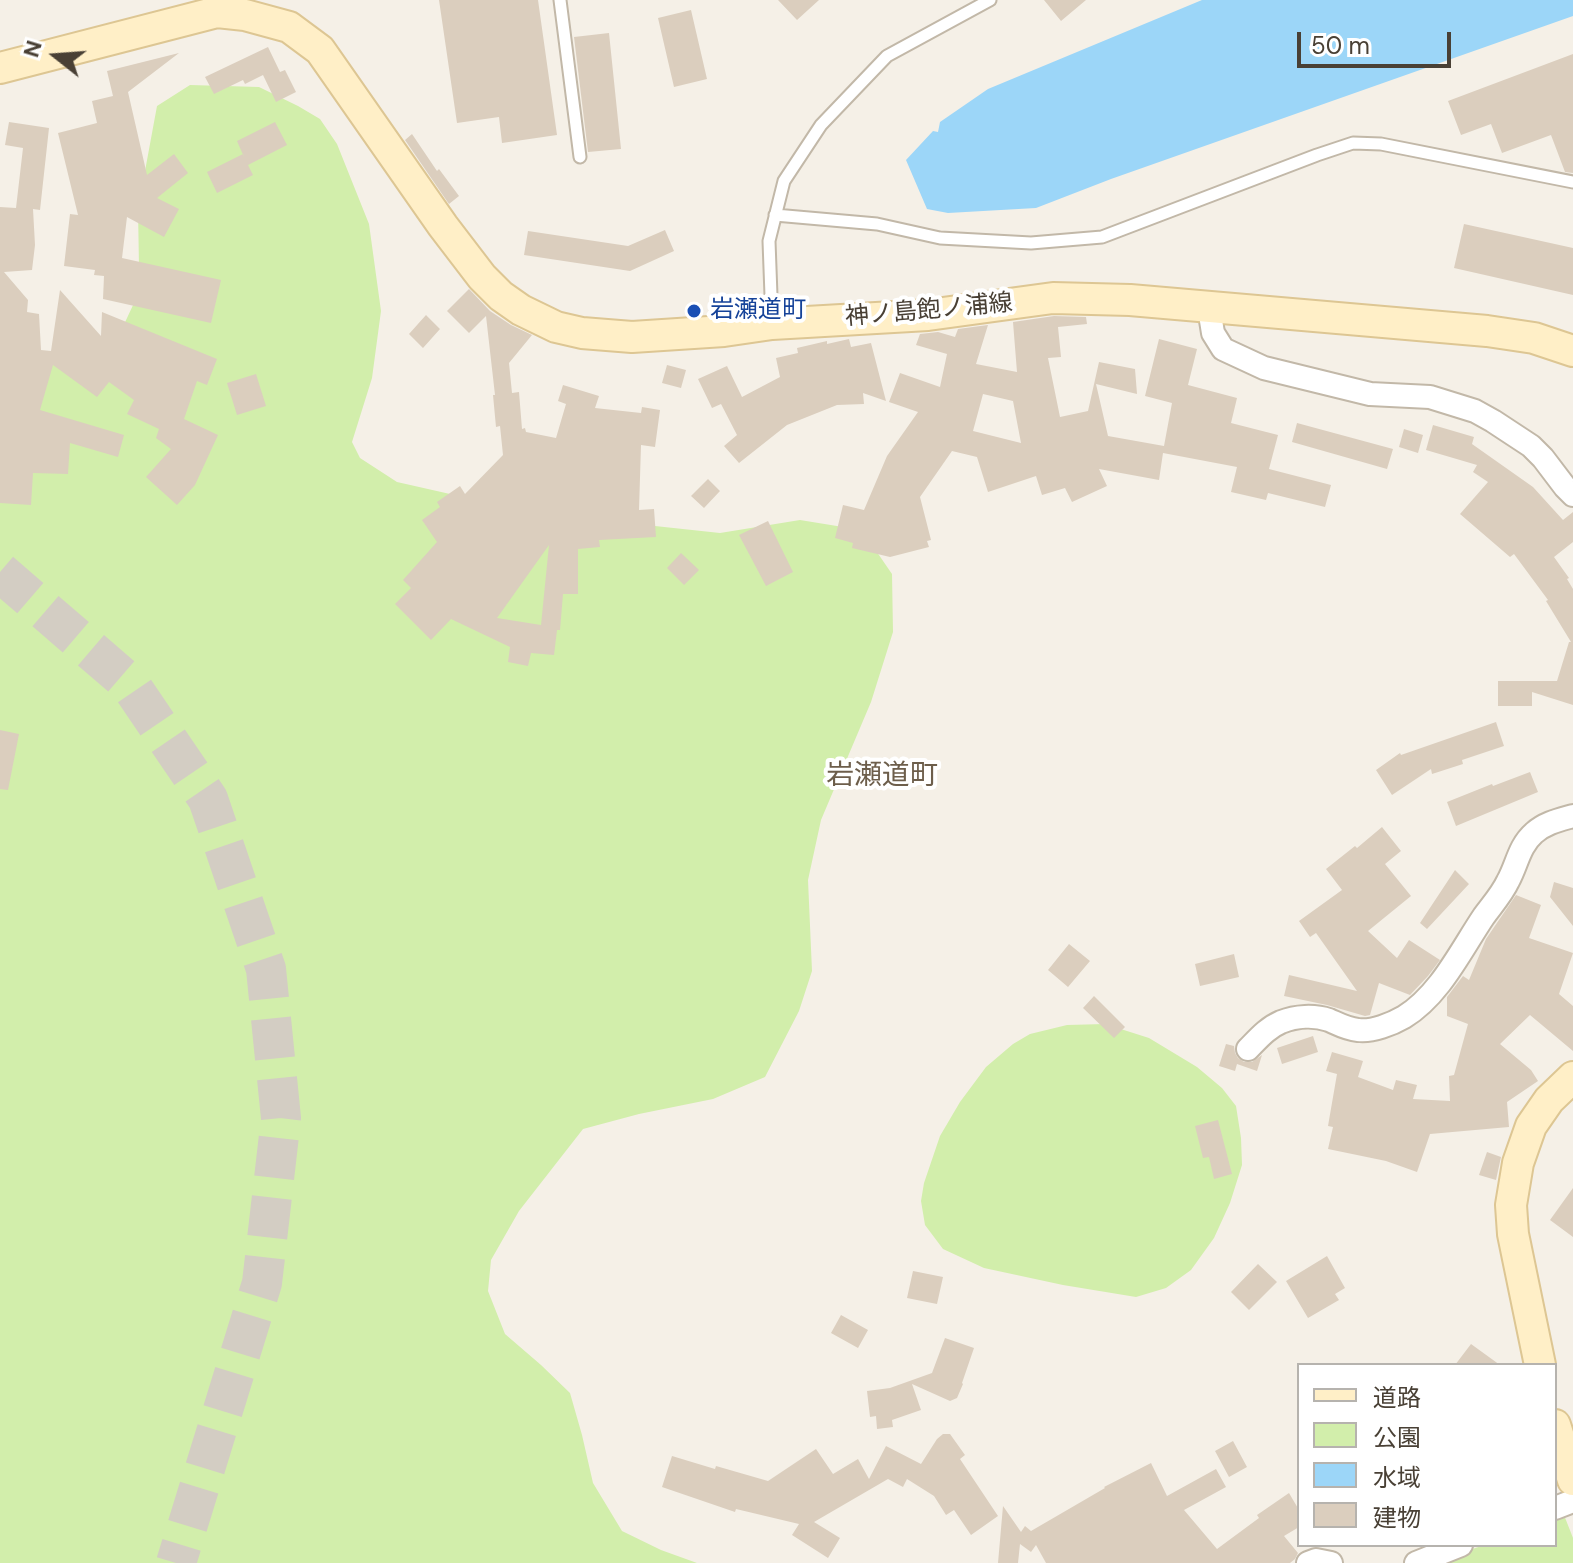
<!DOCTYPE html>
<html>
<head>
<meta charset="utf-8">
<style>
  body { margin:0 }
  #map { position:relative; width:1573px; height:1563px; overflow:hidden; background:#f5f0e7; font-family:"DM Sans","Noto Sans JP",sans-serif }
  canvas { display:block }
  .legend { position:absolute; left:1297px; top:1363px; width:260px; height:184px; box-sizing:border-box; background:#fff; border:2px solid #b6b3ae; margin:0; padding:10px 14px; list-style:none; font-size:24px; color:#494035 }
  .legend li { display:flex; align-items:center; gap:16px; height:40px }
  .legend b { width:40px; border:2px solid #b6b3ae }
  .north { position:absolute; left:16px; top:16px; width:80px; height:80px; -webkit-text-stroke:6px #fff; paint-order:stroke; rotate:287deg; font-size:22px; font-weight:700; line-height:32px; text-align:center; color:#494035 }
  .north::after { content:''; display:block; margin:auto; width:28px; height:36px; background:#494035; clip-path:polygon(50% 0,100% 100%,50% 72%,0 100%) }
  .scale { position:absolute; left:1297px; top:32px; width:154px; height:36px; box-sizing:border-box; border:4px solid #494035; border-top:0; padding-left:10px; font-size:24px; line-height:28px; white-space:nowrap; color:#494035; -webkit-text-stroke:6px #fff; paint-order:stroke }
</style>
</head>
<body>
<div id="map">
<canvas width="1573" height="1563"></canvas>
<ul class="legend">
<li><b style="height:10px;background:#ffefc7"></b>道路</li>
<li><b style="height:22px;background:#d2eeab"></b>公園</li>
<li><b style="height:22px;background:#9cd6f8"></b>水域</li>
<li><b style="height:22px;background:#dbcebe"></b>建物</li>
</ul>
<div class="north">N</div>
<div class="scale">50 m</div>
</div>
<script>
const c = document.querySelector('canvas').getContext('2d');
c.lineJoin = 'round';
function fillPath(path, color) {
  c.fillStyle = color;
  c.fill(path, 'evenodd');
}
function stroke(path, color, width, dash) {
  c.strokeStyle = color;
  c.lineWidth = width;
  c.lineCap = dash ? 'butt' : 'round';
  c.setLineDash(dash || []);
  c.stroke(path);
}
function drawText(font, color, halo, rows, align = 'center') {
  c.font = font + ' "DM Sans","Noto Sans JP",sans-serif';
  c.lineWidth = 8;
  c.setLineDash([]);
  c.textBaseline = 'middle';
  c.strokeStyle = halo;
  c.fillStyle = color;
  for (const [text, x, y, turn = 0] of rows) {
    c.save();
    c.translate(x, y);
    c.rotate((+turn || 0) * Math.PI / 180);
    c.textAlign = isNaN(turn) ? turn : align;
    if (halo) c.strokeText(text, 0, 0);
    c.fillText(text, 0, 0);
    c.restore();
  }
}
fillPath(new Path2D(`
  M190,85l69,2 39,19 22,13 17,25 32,80 12,87 -9,67 -20,64 8,16 37,24 137,31 186,20 80,-13 43,7 27,15 22,32 1,58 -22,70 -50,118 -13,60 4,91 -13,40 -34,66 -52,22 -74,15 -56,15 -64,82 -28,49 -3,31 17,43 36,31 29,28 12,42 11,48 29,48 39,19 36,13h-697v-1193l113,-22 21,-45 5,-36 -1,-58 19,-103z
  M1105,1024l44,14 48,29 25,21 14,18 5,32 1,27 -12,38 -16,35 -23,32 -25,18 -30,9 -73,-12 -79,-17 -41,-19 -18,-24 -4,-24 3,-18 16,-47 20,-34 26,-35 27,-23 17,-10 37,-9z
  M1564,1515l9,23v25h-124l1,-6 34,-12h71v-26z`), '#d2eeab');
fillPath(new Path2D(`
  M1202,0h371v16l-462,163 -75,29 -88,5 -21,-4 -21,-49 27,-29 5,1 2,-10 48,-33z`), '#9cd6f8');
fillPath(new Path2D(`
  M439,0h99l19,135 -55,8 -3,-26 -42,6z
  M778,0h41l-22,20z
  M1044,0h42l-25,21z
  M691,10l16,69 -33,8 -16,-69z
  M609,33l12,116 -33,3 -14,-115z
  M268,47l12,25 5,-2 11,22 -20,10 -13,-27 -18,9 -2,-4 -29,14 -9,-17z
  M179,53l-51,39 19,83 27,-21 14,19 -31,25 22,11 -15,28 -37,-20 -5,41 99,22 -10,43 -108,-24 1,-23 -10,-1 1,-5 -31,-4 6,-52 8,1 -20,-82 39,-10 -5,-22 21,-5 -6,-25z
  M1573,54v119l-8,-1 -14,-37 -49,18 -11,-29 -30,11 -13,-34z
  M9,122l40,6 -9,82 -7,-1 2,36 -3,25 -28,2 24,28 -1,12 12,2 2,36 10,1 9,-61 41,46 1,-24 115,47 -10,26 -10,-4 -13,38 34,16 -23,50 -18,20 -31,-28 25,-28 -15,-11 3,-9 -32,-15 7,-14 -25,-18 -12,15 -44,-32 -13,45 84,25 -6,22 -48,-14 -2,31 -35,-1 -2,32 -31,-2v-296l16,1 7,-60 -18,-3z
  M275,122l12,23 -39,20 5,10 -36,18 -10,-21 36,-18 1,3 -7,-16z
  M412,134l25,37 2,-2 20,27 -10,8 -44,-64z
  M1464,224l109,24v47l-119,-27z
  M665,230l9,21 -44,20 -106,-16 4,-24 100,15z
  M469,289l21,22 21,14 21,10 -23,28 3,30 7,-1 3,37 3,-1 1,4 30,6 10,-34 -8,-3 5,-16 36,11 -4,12 46,5 1,-6 18,3 -5,37 -14,-2 -2,65 15,-1 2,28 -57,3 1,7 -22,2v45h-15l-3,36h-3l-3,25 -23,-2 -3,13 -20,-4 2,-15 -59,-28 -20,21 -36,-36 16,-16 -8,-8 34,-38 -15,-22 18,-13 -3,-5 23,-16 5,8 38,-39 -3,-29 -4,1 -3,-32h2l-9,-79 -17,17 -22,-22zM549,545l-8,80 -44,-7z
  M426,315l14,14 -17,19 -14,-14z
  M1054,316l32,1 1,7 -29,3 3,30 -13,1 12,59 28,-6 11,-49 36,7 2,25 -41,-10 12,52 56,10 8,-43 -27,-7 14,-57 38,10 -9,36 49,13 -6,25 47,12 -9,34 62,16 -6,22 -57,-14 -2,7 -35,-8 6,-25 -74,-14 -4,27 -60,-11 8,17 -35,16 -7,-14 -23,7 -6,-19 -48,16 -11,-35 -25,-6 -32,46 11,43 -4,1 2,6 -39,10 -38,-9 1,-5 -18,-5 8,-33 21,5 23,-54 31,-44 -29,-10 11,-29 40,14 7,-33 -31,-9 4,-11 18,-2 17,5 3,-8 30,-4 -12,39 41,8 -4,-50zM983,394l30,7 8,42 -48,-12z
  M849,339l2,8 20,-4 15,58 -23,-8 1,11 -27,1 -50,20 -48,38 -15,-17 13,-11 -16,-31 -9,4 -14,-29 29,-13 15,31 38,-20 -4,-19 22,-5 -1,-5 30,-7v3z
  M667,365l19,5 -5,18 -19,-5z
  M256,374l10,32 -29,9 -10,-32z
  M1297,423l96,26 -6,20 -95,-27z
  M1433,425l41,12 -2,7 61,43 30,33 10,-8v30l-19,15 15,21 -2,1 6,10v116l-41,-13v14h-34v-25h59l12,-39h2l-25,-41 2,-1 -34,-46 -4,3 -50,-43 28,-32 -15,-10 4,-7 -51,-15z
  M1404,429l19,6 -5,18 -19,-6z
  M708,479l12,12 -16,17 -13,-12z
  M768,521l25,51 -27,14 -27,-51z
  M681,553l18,17 -15,15 -17,-17z
  M1496,722l8,24 -42,14 1,4 -31,10 -1,-5 -39,26 -16,-25 24,-17 1,2z
  M0,730l19,4 -11,56 -8,-1z
  M1530,772l8,20 -82,34 -9,-24 45,-18 1,2z
  M1382,827l19,24 -16,13 26,32 -43,35 29,27 12,-18 31,20 -12,16 -18,19 -31,-12 -9,32 -5,1 -38,-11 -43,-9 5,-21 68,16 -41,-58 -6,4 -11,-16 43,-31 -16,-21 29,-23 2,2z
  M1455,870l14,14 -42,45 -7,-6z
  M1554,882l19,6v38l-23,-29z
  M1516,895l25,10 -12,33 44,15 -14,41 14,12v45l-43,-36 -30,29 31,26 7,11 -31,21 2,25 -79,7 -13,38 -31,-11 -58,-12 5,-22 -5,-1 9,-52 -11,-3 6,-19 31,9 -5,16 35,13 3,-10 21,5 -4,14 37,2 -1,-25 5,-1 14,-51 -21,-8v-19l16,-21 6,4 17,-41z
  M1069,944l21,17 -22,26 -20,-17z
  M1234,954l5,23 -39,9 -5,-22z
  M1094,996l31,31 -11,11 -31,-30z
  M1313,1036l5,16 -36,12 -5,-16z
  M1226,1044l8,2 1,7 3,5 6,4h8l10,-7 -5,16 -20,-7 -2,7 -16,-5z
  M1218,1120l14,54 -18,5 -5,-22 -6,1 -8,-32z
  M1487,1152l14,5 -5,23 -17,-5z
  M1573,1188v49l-23,-17z
  M1327,1256l18,32 -10,6 4,6 -31,18 -22,-37z
  M1258,1264l19,18 -28,28 -18,-18z
  M913,1271l30,6 -6,27 -30,-6z
  M841,1315l27,15 -10,18 -27,-15z
  M945,1338l29,10 -12,35 1,1 -6,14 -7,3 -38,-17 9,26 -29,10 1,7 -16,2 -1,-13 -6,1 -3,-26 23,-3 42,-15z
  M1471,1344l29,21h-45z
  M943,1434h7l15,21 -5,4 38,57 -27,19 -17,-25 -8,5 -12,-19 -27,-17 -4,8 -15,-8 -74,43 26,16 -12,20 -36,-23 7,-11 -63,-15 -1,3 -73,-25 10,-31 43,13 1,-3 52,15 48,-32 17,25 25,-15 11,20 17,-33 35,18 16,-25z
  M1233,1441l14,26 -18,10 -14,-26z
  M1151,1463l16,33 49,-27 10,18 -42,23 33,39 42,-31 -2,-3 32,-22 10,17v17l-15,9 14,17 -3,6 -5,4h-244l-10,-18 -5,7 -11,-8 -2,19h-20l5,-57 18,26 4,-6 6,5 74,-43 -1,-1z`), '#dbcebe');
stroke(new Path2D(`
  M0,572l129,111 79,116 58,170 15,149 -19,165 -86,280`), '#d3cdc3', 40, [40, 20]);
const lane = new Path2D(`
  M560,0l20,157
  M775,215l102,9 63,14 91,5 71,-6 215,-82 36,-12 28,1 192,38
  M772,323l-3,-82 15,-60 37,-56 66,-69 103,-56`);
const street = new Path2D(`
  M1209,308l4,25 10,16 41,19 106,26 60,3 45,14 18,10 38,25 12,12 22,29 8,8
  M1248,1049c10,-10 19,-21 33,-27 15,-6 33,-7 48,-2 9,4 18,9 29,10 14,2 34,-6 46,-13 36,-22 57,-67 80,-101 8,-11 18,-22 24,-35 9,-16 11,-35 26,-48 11,-10 25,-13 39,-17
  M1555,1508l18,-7
  M1308,1563l8,-3 15,3
  M1416,1563l45,-18`);
const secondary = new Path2D(`
  M0,68l217,-56 28,3 44,12 31,23 123,176 39,51 19,19 20,14 35,17 26,6 50,4 92,-6 48,-7 156,-9 125,-17 77,2 357,31 47,7 39,13
  M1540,1365l-27,-131 -2,-29 7,-42 13,-37 18,-26 24,-23
  M1555,1425l18,55`);
stroke(lane, '#c2b8a8', 15);
stroke(street, '#c2b8a8', 26);
stroke(secondary, '#ddc693', 34);
stroke(lane, '#fff', 11);
stroke(street, '#fff', 22);
stroke(secondary, '#ffefc7', 30);
for (const [x, y, r, color] of [
  [694,311,8,"#1a4fb4"]
]) {
  const dot = new Path2D();
  dot.arc(x, y, r, 0, 2 * Math.PI);
  c.fillStyle = color;
  c.fill(dot);
  stroke(dot, '#fff', 3);
}
drawText('24px', '#164399', '#fff', [
  ["岩瀬道町",710,311]
], 'left');
drawText('24px', '#494035', '#fff', [
  ["神ノ島飽ノ浦線",929,311,-5]
]);
drawText('28px', '#6d5e4b', '#fff', [
  ["岩瀬道町",882,777]
]);
</script>
</body>
</html>
